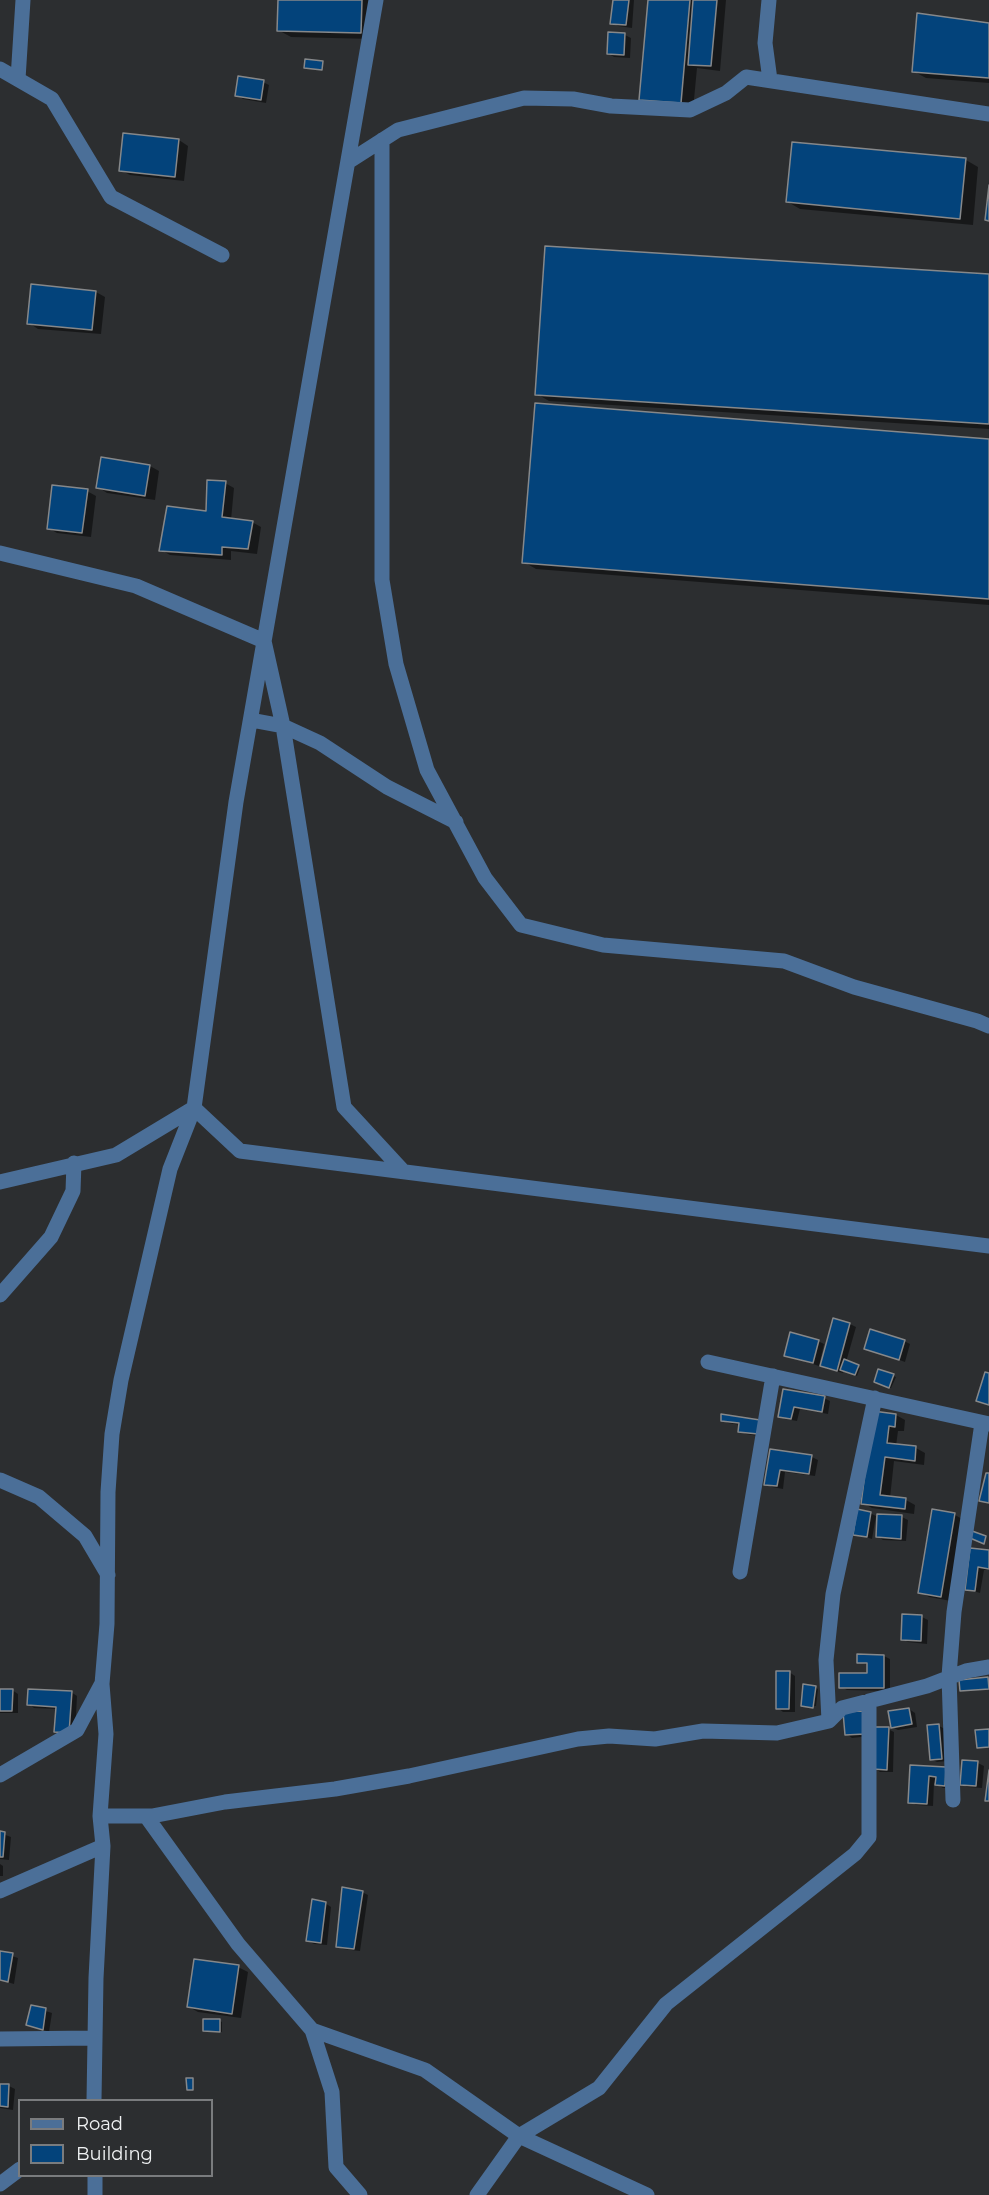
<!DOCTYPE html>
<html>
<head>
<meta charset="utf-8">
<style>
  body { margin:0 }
  #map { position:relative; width:989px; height:2195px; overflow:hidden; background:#2c2e30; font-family:Montserrat,sans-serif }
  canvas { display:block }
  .legend { position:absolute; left:18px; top:2099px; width:195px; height:78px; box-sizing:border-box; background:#2c2e30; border:2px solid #7a7c7e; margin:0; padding:8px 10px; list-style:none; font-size:18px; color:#f0f2f3 }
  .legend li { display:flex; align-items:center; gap:12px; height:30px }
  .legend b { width:30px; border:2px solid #7a7c7e }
</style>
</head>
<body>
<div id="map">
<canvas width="989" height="2195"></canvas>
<ul class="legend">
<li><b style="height:8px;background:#4b6f98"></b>Road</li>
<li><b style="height:16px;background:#03437b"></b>Building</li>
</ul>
</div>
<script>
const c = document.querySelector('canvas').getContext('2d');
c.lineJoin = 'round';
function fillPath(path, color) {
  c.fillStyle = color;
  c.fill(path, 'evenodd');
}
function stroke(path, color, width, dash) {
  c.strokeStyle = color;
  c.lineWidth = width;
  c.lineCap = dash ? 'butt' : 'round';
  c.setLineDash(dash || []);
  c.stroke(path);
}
fillPath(new Path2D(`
  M280,0h95l-2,39 -82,-2 -13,-7z
  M614,0h20l-2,28 -14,-2 -6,-3z
  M649,0h77l-6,71 -23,-3 -4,42 -40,-4z
  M989,24v59l-63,-5 -13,-7z
  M625,35l6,3 -1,20 -16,-1 -6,-4z
  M263,82l6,3 -3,18 -23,-4 -6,-4z
  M179,140l9,6 -4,35 -54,-6 -10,-5z
  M794,143l172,17 12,7 -5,58 -173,-16 -12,-7z
  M989,276v153l-440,-28 -12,-7z
  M96,292l9,5 -4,37 -63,-5 -9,-6z
  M989,440v165l-453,-36 -12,-7z
  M150,466l9,5 -4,29 -48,-7 -9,-6z
  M225,483l9,5 -3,32 21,2 9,5 -4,27 -26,-3v9l-61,-5 -9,-5 46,-38z
  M87,491l9,5 -5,41 -34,-4 -9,-5z
  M850,1324l6,3 -10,35 14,6 -3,8 -14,-6v3l-16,-4 -6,-4z
  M818,1341l6,3 -5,22 -33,-11z
  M904,1341l6,3 -5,18 -39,-14z
  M893,1376l3,1 -5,11 -13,-5z
  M784,1391l40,7 6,3 -2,13 -28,-5 -3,12 -12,-2 -5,-3z
  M875,1412l21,3 9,5 -1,11h-6l-2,15 20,2 9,5 -1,12 -30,-4 -4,37 16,2 9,5 -1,9 -42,-6 -9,-5z
  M722,1420l38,1 4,16 -18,-3 -6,-3 1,-6 -13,-2z
  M771,1451l41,6 6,3 -3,16 -30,-4 -2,17 -11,-2 -6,-3z
  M870,1513l6,3 -4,23 -17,-5z
  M955,1515l9,5 -13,81 -22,-4 -9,-5z
  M902,1517l6,3 -2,21 -23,-1 -6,-4z
  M972,1550l17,2v18h-5l-4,23 -13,-4z
  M904,1616l18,1 6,3 -1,24 -19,-2 -5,-3z
  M884,1656l6,3v32l-43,-1 -6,-3 28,-12v-10l-10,-3z
  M789,1672l6,4v36h-12l-5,-4z
  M988,1679l1,10 -28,1z
  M815,1687l3,2 -2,17 -13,-1z
  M0,1690h12l6,4v19h-18z
  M71,1692l6,4 -2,39 -13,-1 -6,-3 1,-22 -23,-1 -5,-4z
  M909,1709l6,4 2,14 -19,3 -6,-3z
  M845,1713l25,23 -18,2 -5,-4z
  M939,1726l6,3 2,32 -10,1 -6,-3z
  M888,1729l6,3 -1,40h-13l-6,-4z
  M978,1763l6,3 -2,22 -15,-1 -6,-3z
  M912,1767l34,2 5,19h-8l-9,-5 -1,23 -17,-1 -6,-3z
  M0,1833l11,4 -2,23 -9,-1z
  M0,1864l3,2v10h-3z
  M362,1892l6,3 -8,56 -17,-2 -6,-3z
  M325,1903l6,4 -4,38 -13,-1 -6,-3z
  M0,1952l18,6 -4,26 -14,-4z
  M238,1967l10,5 -7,46 -43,-6 -9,-5z
  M33,2007l19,6 -3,19 -21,-8z
  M220,2021l2,1v10l-18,-2z
  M0,2085l9,1 6,3 -2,21 -13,-2z`), '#0007');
const building = new Path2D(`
  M278,0h84l-1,33 -84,-2z
  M613,0h16l-3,25 -16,-1z
  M648,0h42l-9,103 -42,-3z
  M693,0h24l-6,66 -23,-1z
  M917,13l72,10v55l-77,-6z
  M608,32l17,1 -1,22 -17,-1z
  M305,59l18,2 -1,9 -18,-2z
  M238,76l26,4 -3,20 -26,-4z
  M123,133l56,6 -4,38 -56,-6z
  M792,142l174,16 -6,61 -174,-17z
  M989,185v36l-4,-1z
  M545,246l444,28v150l-454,-29z
  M31,284l65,7 -4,39 -65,-6z
  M535,403l454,36v160l-467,-36z
  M101,457l49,8 -5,31 -49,-8z
  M207,480l19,1 -4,36 31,4 -5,28 -26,-2v8l-63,-4 8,-45 39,5z
  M52,485l36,4 -6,44 -35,-4z
  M833,1318l17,5 -13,48 -17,-5z
  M870,1329l35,11 -6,20 -35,-11z
  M790,1332l29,8 -6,23 -29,-7z
  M844,1359l15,6 -4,10 -15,-5z
  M878,1369l16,5 -5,14 -15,-6z
  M985,1372l4,1v32l-13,-4z
  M783,1389l42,7 -3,16 -28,-5 -3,12 -13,-2z
  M873,1411l23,3 -1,13 -6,-1 -2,17 29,3 -1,15 -30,-4 -5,38 26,3 -1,11 -44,-5z
  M721,1414l39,6 -2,14 -20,-2 1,-9 -18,-2z
  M770,1449l42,6 -3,19 -29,-4 -3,16 -13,-1z
  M986,1473h3v30l-10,-2z
  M857,1509l14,3 -4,25 -14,-2z
  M932,1509l23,4 -14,84 -23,-4z
  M877,1514l25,1 -1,24 -25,-2z
  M972,1531l14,5 -2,8 -14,-6z
  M970,1548l19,2v19l-11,-2 -3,24 -10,-1z
  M902,1614l20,1 -1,26 -20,-1z
  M857,1654l27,1v33h-45v-15h28v-10h-10z
  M776,1671h14l-1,38h-13z
  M988,1677l1,12 -29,2 -1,-11z
  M803,1684l13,2 -3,22 -12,-2z
  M0,1689h13l-1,22h-12z
  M28,1689l44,2 -3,42 -15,-1 2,-25 -29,-2z
  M909,1708l3,16 -21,4 -3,-17z
  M863,1711l2,23 -20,1 -2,-23z
  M939,1724l3,35 -12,1 -3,-35z
  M874,1727h15l-2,43 -14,-1z
  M989,1729v18l-12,1 -2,-18z
  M962,1760l16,1 -2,25 -16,-1z
  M910,1765l36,2 -1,19 -10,-1 1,-8 -7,-1 -2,28 -19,-1z
  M989,1770v31h-4z
  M0,1831l5,1 -2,25h-3z
  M342,1887l21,4 -9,58 -18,-2z
  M312,1899l14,3 -5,41 -15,-2z
  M0,1951l13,2 -5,29 -8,-2z
  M194,1959l45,6 -7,49 -45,-7z
  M31,2005l15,3 -3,22 -17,-5z
  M203,2019h17v13l-17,-1z
  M186,2078h7v12h-6z
  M0,2084h9l-1,23 -8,-1z`);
fillPath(building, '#03437b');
stroke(building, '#86888a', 1.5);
stroke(new Path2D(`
  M376,0l-140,802 -42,306 46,43 749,95
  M769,0l-4,43 5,37
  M0,69l52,30 59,98 111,58
  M18,79l5,-79
  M382,140v440l14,84 31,106 58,108 36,47 82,20 181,16 70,26 123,34 12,5
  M348,162l50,-32 126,-32 49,1 38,7 79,4 36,-17 20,-16 243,37
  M0,553l136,33 128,55 19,85 61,381 60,65
  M251,720l32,6 37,17 67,44 69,35
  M0,1182l116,-27 78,-47
  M0,1295l51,-58 22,-46 1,-28
  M708,1362l281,62
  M0,1480l39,17 46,39 23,39
  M740,1572l33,-196
  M829,1721l-3,-61 7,-66 42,-196
  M0,1775l77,-45 24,-45
  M953,1800l-4,-124 5,-64 28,-189
  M100,1816h52l73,-14 110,-13 74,-13 169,-37 31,-3 46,3 48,-8 74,2 52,-12 13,-13 85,-22 39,-15 23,-4
  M146,1816l92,128 74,86 113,40 94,66 128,59
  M0,1891l103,-45
  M312,2030l20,62 4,75 24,28
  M0,2039l95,-1
  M94,2100l2,-122 7,-132 -3,-30 6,-82 -4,-50 5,-60 1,-132 4,-58 9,-54 49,-211 24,-61
  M95,2176v19
  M0,2184l20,-15
  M477,2195l42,-59 80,-48 67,-84 189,-150 14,-17v-136`), '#4b6f98', 15);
</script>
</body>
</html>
